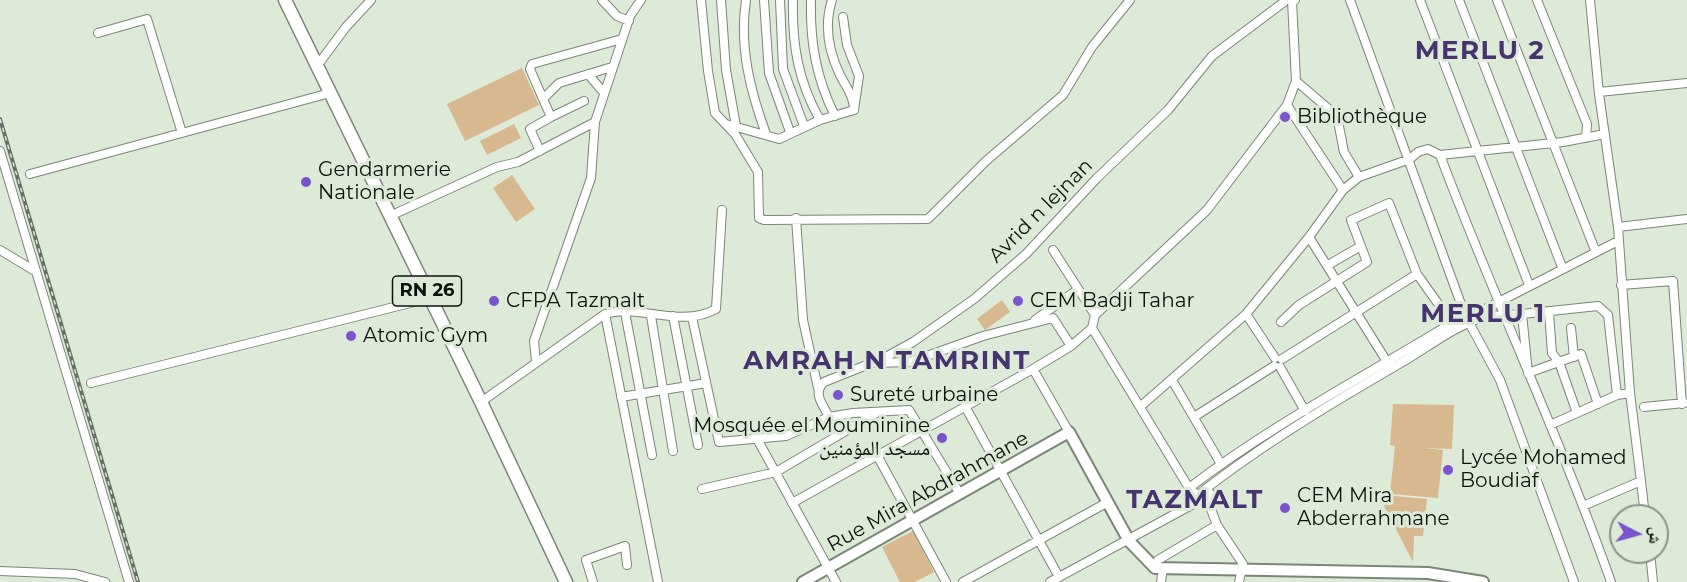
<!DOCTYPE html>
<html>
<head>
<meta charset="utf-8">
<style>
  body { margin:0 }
  #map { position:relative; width:1687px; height:582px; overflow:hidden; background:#ddead8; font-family:Montserrat,"Noto Naskh Arabic",sans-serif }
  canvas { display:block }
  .north { position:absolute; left:1609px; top:504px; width:60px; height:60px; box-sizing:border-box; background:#ddead8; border:2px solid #8a9486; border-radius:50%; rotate:96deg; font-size:16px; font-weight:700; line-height:24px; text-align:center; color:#0e120c }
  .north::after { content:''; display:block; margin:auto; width:21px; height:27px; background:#7b53cd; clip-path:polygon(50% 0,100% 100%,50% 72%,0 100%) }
</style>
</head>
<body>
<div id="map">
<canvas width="1687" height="582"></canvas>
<div class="north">ش</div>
</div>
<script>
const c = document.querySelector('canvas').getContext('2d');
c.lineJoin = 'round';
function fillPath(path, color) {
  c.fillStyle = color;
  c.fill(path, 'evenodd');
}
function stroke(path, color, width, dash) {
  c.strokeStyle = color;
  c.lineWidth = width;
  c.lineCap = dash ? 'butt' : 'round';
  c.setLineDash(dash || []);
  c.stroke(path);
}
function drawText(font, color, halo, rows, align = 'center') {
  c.font = font + ' Montserrat,"Noto Naskh Arabic",sans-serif';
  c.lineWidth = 6;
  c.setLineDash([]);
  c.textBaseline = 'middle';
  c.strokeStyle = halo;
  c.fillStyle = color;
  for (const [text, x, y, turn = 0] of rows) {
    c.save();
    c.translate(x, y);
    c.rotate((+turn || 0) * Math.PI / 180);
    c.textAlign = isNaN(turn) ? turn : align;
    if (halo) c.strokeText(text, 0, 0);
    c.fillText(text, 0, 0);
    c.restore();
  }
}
fillPath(new Path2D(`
  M522,68l17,37 -74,36 -18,-37z
  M514,124l7,14 -34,17 -7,-14z
  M512,175l23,34 -19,13 -23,-34z
  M1002,300l8,12 -25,18 -8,-11z
  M1393,404l61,1 -2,44 -29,-1 20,2 -5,48 -48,-4 5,-48 -5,-1z
  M1383,495l44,4 -4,37h-9l-1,26 -29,-56z
  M913,531l21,41 -19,10h-15l-18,-35z`), '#d7b88f');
const minor = new Path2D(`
  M602,0l15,16 12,5
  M701,0l7,71 7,42 20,21 23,38 1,46 5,2 164,-1 58,-58 77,-66 29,-48 38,-47
  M721,0l5,70 10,56
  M746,0c-7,47 4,90 20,134
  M764,0l5,73 21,59
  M780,0l3,69 21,57
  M793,0c-1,45 5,81 27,120
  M811,0c-1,42 5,78 24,116
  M832,0c-8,25 -3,52 8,75 6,12 14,21 14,35l5,-34 -12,-31 -4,-28
  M1350,0l115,315 35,65 74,202
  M1420,0l109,285
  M1459,0l103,267
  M1497,0l98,250
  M1537,0l50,124 -1,14
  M1590,0l9,94 19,133 12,166 11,88
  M98,33l49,-14 35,114
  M317,66l29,-39 25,-27
  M588,74l16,19
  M1296,81l41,35 7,36 15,25
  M1599,92l88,-9
  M543,99l-13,-30 2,-5 90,-25
  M584,101l-33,16 -8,-18 16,-16 53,-16
  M1287,105l56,85
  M726,124l53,15 41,-19 34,-10
  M0,151l129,431
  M540,151l-10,-22 21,-12
  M1440,155l123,-13 42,-8
  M30,174l300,-81
  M390,216l107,-49 21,-5 77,-40 35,-106 11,-16
  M796,218l7,102 15,68
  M1618,227l69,-8
  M1309,237l80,128
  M0,250l35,21
  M1053,250l42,65
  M1328,265l33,-19
  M1621,285l52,-4 9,123
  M1485,309l133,-68
  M625,312l27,143
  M1549,313l3,40 7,9 18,51 -27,12
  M605,314l53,268
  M1246,314l29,44
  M1522,314l76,-8 10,9 9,80
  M651,316l22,135
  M673,316l25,129
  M1487,316l35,-2 6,59 53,-19 17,50
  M692,317l27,125 67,-6 43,-19 24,-4 56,-3 51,84
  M1035,320l42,-30
  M1281,322l18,-17 68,-43 -16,-42 38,-17 28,71 22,31
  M1571,328l3,29
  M1282,359l135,-85
  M536,362l-2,-21 57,-163 4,-56
  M873,363l37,-1 73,-26 70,-18 18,28
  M1280,367l25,44
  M1033,369l36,63
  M1172,380l49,84
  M91,383l339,-85
  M621,397l85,-14
  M481,402l124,-88c32,-11 75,15 111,-5l6,-99
  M1141,406l105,-92 63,-77 34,-47 16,-13 51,-18 8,-7 10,-3 12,6c54,144 120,282 171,427
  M1644,407l40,-4
  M966,408l93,169
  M1577,413l40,-18 13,-2
  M829,417c-6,-13 -17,-23 -5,-35l60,-24 29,-16 61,-43 52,-45 71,-76 71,-68 44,-54 72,-54
  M1194,417l80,-51
  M756,437l80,145
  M878,457l68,125
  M702,489l74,-17 102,-60
  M1203,491c63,-49 134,-91 203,-131 25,-15 48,-33 75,-42
  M1199,496l-10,-8 -97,-160 3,-13 112,-105 80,-105 9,-24 -4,-81h3
  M1199,501l7,3 7,-7 -5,-6 -7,2
  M792,503l241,-134 38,-23 21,-18
  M1193,504l-4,-16c86,-66 184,-116 276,-173l14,-3
  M1209,504l8,21 26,39 -4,18
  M1583,506l58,-25 4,35
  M1650,552l3,30
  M1155,568l3,-8 59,-35
  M0,571l75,3 30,8
  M593,582l-7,-22 39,-14 2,19
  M963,582l145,-80
  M1050,582l147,-80
  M1161,582l2,-14`);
const secondary = new Path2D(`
  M803,582l266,-150 60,109 26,27 273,5 55,9`);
const primary = new Path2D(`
  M285,0l196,402 85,180`);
stroke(minor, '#7a8676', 10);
stroke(secondary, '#7a8676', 14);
stroke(primary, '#7a8676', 15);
stroke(minor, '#fff', 8);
stroke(secondary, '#fff', 10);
stroke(primary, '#fff', 12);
const rail = new Path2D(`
  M0,119l138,463`);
stroke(rail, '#676f64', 4);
stroke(rail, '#ddead8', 1.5, [4.5]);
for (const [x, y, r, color] of [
  [1285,117,6,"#7b53cd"],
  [306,182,6,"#7b53cd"],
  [494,301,6,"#7b53cd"],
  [1018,301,6,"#7b53cd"],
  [351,336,6,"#7b53cd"],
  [838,395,6,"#7b53cd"],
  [942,438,6,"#7b53cd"],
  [1448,470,6,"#7b53cd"],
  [1285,508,6,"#7b53cd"]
]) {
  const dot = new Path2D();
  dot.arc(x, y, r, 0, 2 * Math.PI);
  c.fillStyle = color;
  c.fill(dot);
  stroke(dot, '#ddead8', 2);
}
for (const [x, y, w] of [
  [427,291,69]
]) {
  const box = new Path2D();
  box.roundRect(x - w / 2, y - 15, w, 30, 4.5);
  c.fillStyle = '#ddead8';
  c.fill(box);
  stroke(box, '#0e120c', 1.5);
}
drawText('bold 18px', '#0e120c', null, [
  ["RN 26",427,291]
]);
drawText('20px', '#0e120c', '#ddead8', [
  ["Bibliothèque",1297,117],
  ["Gendarmerie",318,170],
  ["Nationale",318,193],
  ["CFPA Tazmalt",506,301],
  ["CEM Badji Tahar",1030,301],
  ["Atomic Gym",363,336],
  ["Sureté urbaine",850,395],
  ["Mosquée el Mouminine",930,426,"right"],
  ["مسجد المؤمنين",930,449,"right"],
  ["Lycée Mohamed",1460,458],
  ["Boudiaf",1460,481],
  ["CEM Mira",1297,496],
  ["Abderrahmane",1297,519]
], 'left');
drawText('20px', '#0e120c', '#ddead8', [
  ["Avrid n lejnan",1041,211,-45],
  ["Rue Mira Abdrahmane",928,492,-29]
]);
c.letterSpacing = '1.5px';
drawText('bold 26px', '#463470', '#ddead8', [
  ["MERLU 2",1480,51],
  ["MERLU 1",1483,314],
  ["AMṚAḤ N TAMRINT",887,361],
  ["TAZMALT",1195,500]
]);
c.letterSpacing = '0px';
</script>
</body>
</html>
